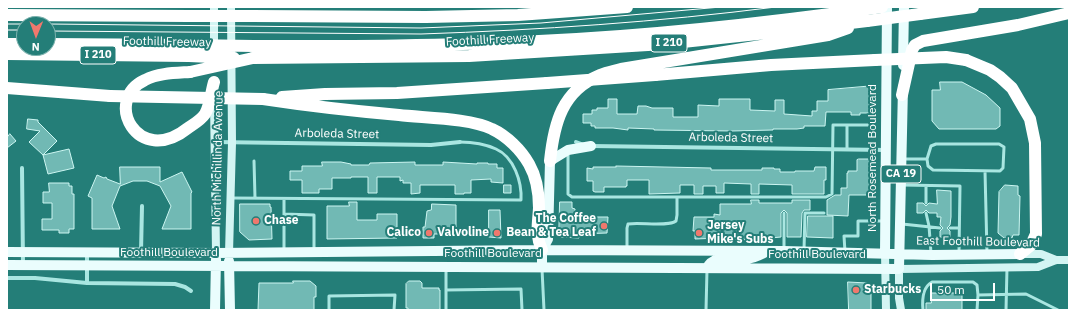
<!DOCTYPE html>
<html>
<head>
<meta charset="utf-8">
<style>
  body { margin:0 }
  #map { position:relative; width:1076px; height:317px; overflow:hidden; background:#247e78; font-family:"IBM Plex Sans",sans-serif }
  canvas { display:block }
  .frame { position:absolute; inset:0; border:8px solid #fff; pointer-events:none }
  .north { position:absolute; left:16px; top:16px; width:40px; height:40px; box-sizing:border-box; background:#247e78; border:1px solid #7cb2ae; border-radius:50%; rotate:181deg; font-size:11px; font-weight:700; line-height:16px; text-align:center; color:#fff }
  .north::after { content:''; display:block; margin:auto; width:14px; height:18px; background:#f0786d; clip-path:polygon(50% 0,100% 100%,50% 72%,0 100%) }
  .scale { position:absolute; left:930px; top:283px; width:65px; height:18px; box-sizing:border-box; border:2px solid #fff; border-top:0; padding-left:5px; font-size:12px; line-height:14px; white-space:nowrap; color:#fff; -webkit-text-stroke:3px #247e78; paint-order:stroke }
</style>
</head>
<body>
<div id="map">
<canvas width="1076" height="317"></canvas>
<div class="frame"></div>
<div class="north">N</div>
<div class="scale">50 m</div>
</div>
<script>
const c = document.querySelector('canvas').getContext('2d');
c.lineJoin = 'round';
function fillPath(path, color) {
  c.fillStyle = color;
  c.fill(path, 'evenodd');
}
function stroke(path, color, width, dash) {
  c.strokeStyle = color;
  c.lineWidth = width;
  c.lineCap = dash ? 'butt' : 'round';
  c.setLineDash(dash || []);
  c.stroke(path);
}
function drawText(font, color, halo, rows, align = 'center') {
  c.font = font + ' "IBM Plex Sans",sans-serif';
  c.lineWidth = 4;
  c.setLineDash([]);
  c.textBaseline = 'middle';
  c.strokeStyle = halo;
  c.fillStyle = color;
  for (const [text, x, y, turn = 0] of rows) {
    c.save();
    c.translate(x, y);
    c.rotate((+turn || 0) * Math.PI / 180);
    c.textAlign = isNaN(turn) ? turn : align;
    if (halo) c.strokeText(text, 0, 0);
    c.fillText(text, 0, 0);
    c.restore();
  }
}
const building = new Path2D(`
  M940,82h22l24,13 14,13v18l-4,3h-57l-7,-8v-31h8z
  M874,86v27h-14v2h-9v-3h-25l-1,14h-21v2l-7,1h-24v1l-41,1 -78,-1v-1l-26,-1v2l-15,-2h-18v-2h-4v-3h-8v-9h9v-4h5v-2h11v-9h9v15h20l1,-8h8l6,2h21v9h25v-12l21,1v-7h31v11l25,1v-11h9v14l28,2v-5h5v-10h11v-11z
  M28,119l10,1v2l19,19 -14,14 26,-6 5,19 -26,6 -5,-19 -14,-13 11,-11 -13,-2z
  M10,134l6,7 -9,7v-10z
  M859,159h12l4,4v32h-26l-1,21 -21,-1v-15l8,-5h6v-7h6v-15h1v-2h9v-11z
  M322,162h19l10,2v1h18l1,-2 45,-1v3h28v-3l34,2v-1h11v1h9v4h6v15l-12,-1v-3l-20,1v13h-7v1h-9v-9h-35v8l-9,1v-11h-8v-3l-3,1v-4h-23v16h-9v-16h-17v1h-19v11h-13v4h-17v-13h-12v-9h12v-5h20z
  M616,166l95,2v2h51v-2h12v1h6v3h15v-1h19l1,-4h11v13h-2v14h-32v-9l-33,-1v10h-8v-10l-27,-1v10h-8v-7h-13v8h-9v-9h-14v8l-31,1v-14h-22v6h-1v1h-22v5h-9l-2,-1v-10h-6v-13l6,1v-2h23z
  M120,167h40v15l22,-10 10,20 -1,1v36h-29l9,-23 -11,-20 -13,-5h-14l-13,5 -8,20 8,23h-28v-31l-4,-2 9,-21 7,3 2,-1 1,2 13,5z
  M49,183h20v3h3v8h2v35h-5v4h-10v-3h-17v-11h10v-16h-9v-11h6z
  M504,185h7v8h-7z
  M1005,185l13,1v9l2,1 -1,39h-6l-1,3h-8l-6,-5 1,-41z
  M937,190l14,1v26l-1,8 -3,3 3,3v7l-10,-1v-6l3,-3 -3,-3 1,-8h-4v-4h-8l-3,-3 -3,3h-6v-10h6l3,3 3,-3 8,1z
  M751,200h8v3h33v-3h18v10h-6l-2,3 -1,24h-14v-24l-3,-3 -3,3v24l-31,3 -30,-1v-1l-25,1v-8h-2l1,-14h20v-3l6,1v-11h31z
  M349,202h8v18h20v-6h20v24l-70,1v-33h22z
  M560,202h12v6l3,1v6l4,1v1h29l-1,16 -28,1v4l-18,-1 -2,-3z
  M240,204h30v3h1l1,32 -23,1 -9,-8z
  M432,204l24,1v29h-22v4h-11v-11h2l2,-16 4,-1z
  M489,210h11l1,28 -12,-1z
  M808,216h25v22l-26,-1z
  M293,281h17l6,5v11h-2v13h-56l1,-27h34z
  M409,281h11l2,2v5h17v2h1v19l-2,1h-30v-2h-2v-24z
  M848,282l19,1v4h4v23h-22z
  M931,293h31v17h-36v-7h5z`);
fillPath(building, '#71b9b4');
stroke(building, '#ccf5f1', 1);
stroke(new Path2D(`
  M847,125v24
  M936,144h63l5,3 -1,21 -3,3 -67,-1 -5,-4 -1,-7 4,-13z
  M568,153v41l4,3h254l6,-3 1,-69h39
  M902,159h25
  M254,161l1,37
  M985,171l2,82
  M902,185l58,1 -1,66
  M926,186v17
  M231,198l290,2c1,-18 -7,-43 -25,-51 -11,-5 -24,-7 -36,-7
  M284,199v15
  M784,213v36
  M926,213l3,13 2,27
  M902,224l38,4
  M950,228h9
  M627,249v-21l1,-4c12,-2 40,3 48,-3l1,-6v-18
  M804,250l1,-37h19
  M284,251v-37l30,1v35
  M845,252l-1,-16h14v-15h26
  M446,269v41
  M542,269l2,41
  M446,290l75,-1 1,21
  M329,310v-14l66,-1 -1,15
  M706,310l1,-40
  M923,310c-1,-10 0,-23 9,-28h41l4,3 1,10
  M977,310l1,-15 48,-1 32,16
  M1006,310l1,-42`), '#a9e6e1', 3);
stroke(new Path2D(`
  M214,142l217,3 29,-3
  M576,142l8,3
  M591,146l295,4
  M22,168l1,97
  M141,252l1,-46
  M7,278h28l52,5 88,1 10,3 6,4
  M87,283v-29`), '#a9e6e1', 4);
stroke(new Path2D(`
  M214,50v-43
  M214,100l2,153
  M229,253l3,-110 -1,-136
  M885,253l1,57
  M1020,254h21l15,6
  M901,310l-2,-12v-29l139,-2 18,-7h13`), '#d3f5f3', 8);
stroke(new Path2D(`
  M903,65l1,-58
  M7,252l209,1 326,-3 242,1 148,4 88,-1
  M885,253l2,-246
  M229,261l1,49
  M7,265l892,4 4,-182
  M542,267v-17l6,-11 2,-78 18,-11 23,-4
  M707,268c6,-14 26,-8 39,-9 6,0 12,-3 18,-6
  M215,310l1,-51`), '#eafdfd', 10);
stroke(new Path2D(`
  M920,14l53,-7
  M7,15l182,1
  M252,16l174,1 92,-2 109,-8
  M7,44h17
  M48,44l140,1
  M254,46c95,0 190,0 285,-5 114,-5 229,-18 343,-34
  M7,54l182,2
  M253,58l216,-2 195,-12 112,-12 91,-11
  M966,60l24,10 10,7 12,11 18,31 5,24 1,91 -5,11 -11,9
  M190,72c-15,1 -31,1 -45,8 -43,20 -7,88 43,48 6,-4 13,-8 17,-14 5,-8 6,-22 9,-32
  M655,75l116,-10 104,-5
  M7,88l103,8
  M902,95l10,-45 3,-5 8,-4 95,-16 51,-12
  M282,97l43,-3 72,-1 150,-10
  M263,99c46,7 91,12 136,16 26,3 71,3 93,14 15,7 29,21 37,35 8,14 10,29 10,44 -1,17 -4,27 3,42
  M550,161c4,-38 12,-70 50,-86 7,-3 14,-4 21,-6l207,-34 20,-7`), '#fff', 12);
stroke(new Path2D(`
  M7,24h17
  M48,24l373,4 120,-5 180,-16
  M7,30h17
  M48,31l373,3c119,-4 237,-12 355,-27`), '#fff', 1);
stroke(new Path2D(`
  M189,16h63
  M867,21l53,-7
  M188,45l66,1
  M189,56l45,2
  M875,60l71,-3 20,3
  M190,72l63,-14
  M547,83l108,-8
  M110,96l153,3`), '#fff', 12);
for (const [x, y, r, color] of [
  [256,221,4,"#f0786d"],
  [604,226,4,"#f0786d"],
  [429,233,4,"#f0786d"],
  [497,233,4,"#f0786d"],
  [699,233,4,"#f0786d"],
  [856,290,4,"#f0786d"]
]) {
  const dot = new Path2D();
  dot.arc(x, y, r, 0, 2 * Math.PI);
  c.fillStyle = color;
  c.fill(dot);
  stroke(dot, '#247e78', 1.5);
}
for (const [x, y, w] of [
  [669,43,36],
  [98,55,36],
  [901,174,40]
]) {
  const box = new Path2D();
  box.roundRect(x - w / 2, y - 9, w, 18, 3);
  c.fillStyle = '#247e78';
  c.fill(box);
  stroke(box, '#fff', 1);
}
drawText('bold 11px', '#fff', null, [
  ["I 210",669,43],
  ["I 210",98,55],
  ["CA 19",901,174]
]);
drawText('12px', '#fff', '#247e78', [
  ["Foothill Freeway",490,40,-3],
  ["Foothill Freeway",167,42,1],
  ["Arboleda Street",337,134,1],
  ["Arboleda Street",731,138,1],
  ["North Michillinda Avenue",218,158,-89],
  ["North Rosemead Boulevard",873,158,-90],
  ["East Foothill Boulevard",978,242,1],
  ["Foothill Boulevard",169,253],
  ["Foothill Boulevard",493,254],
  ["Foothill Boulevard",817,255]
]);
drawText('bold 12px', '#fff', '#247e78', [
  ["The Coffee",596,219],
  ["Bean & Tea Leaf",596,233],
  ["Chase",264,221,"left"],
  ["Jersey",707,226,"left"],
  ["Mike's Subs",707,240,"left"],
  ["Calico",421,233],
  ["Valvoline",489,233],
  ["Starbucks",864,290,"left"]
], 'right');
</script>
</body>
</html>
